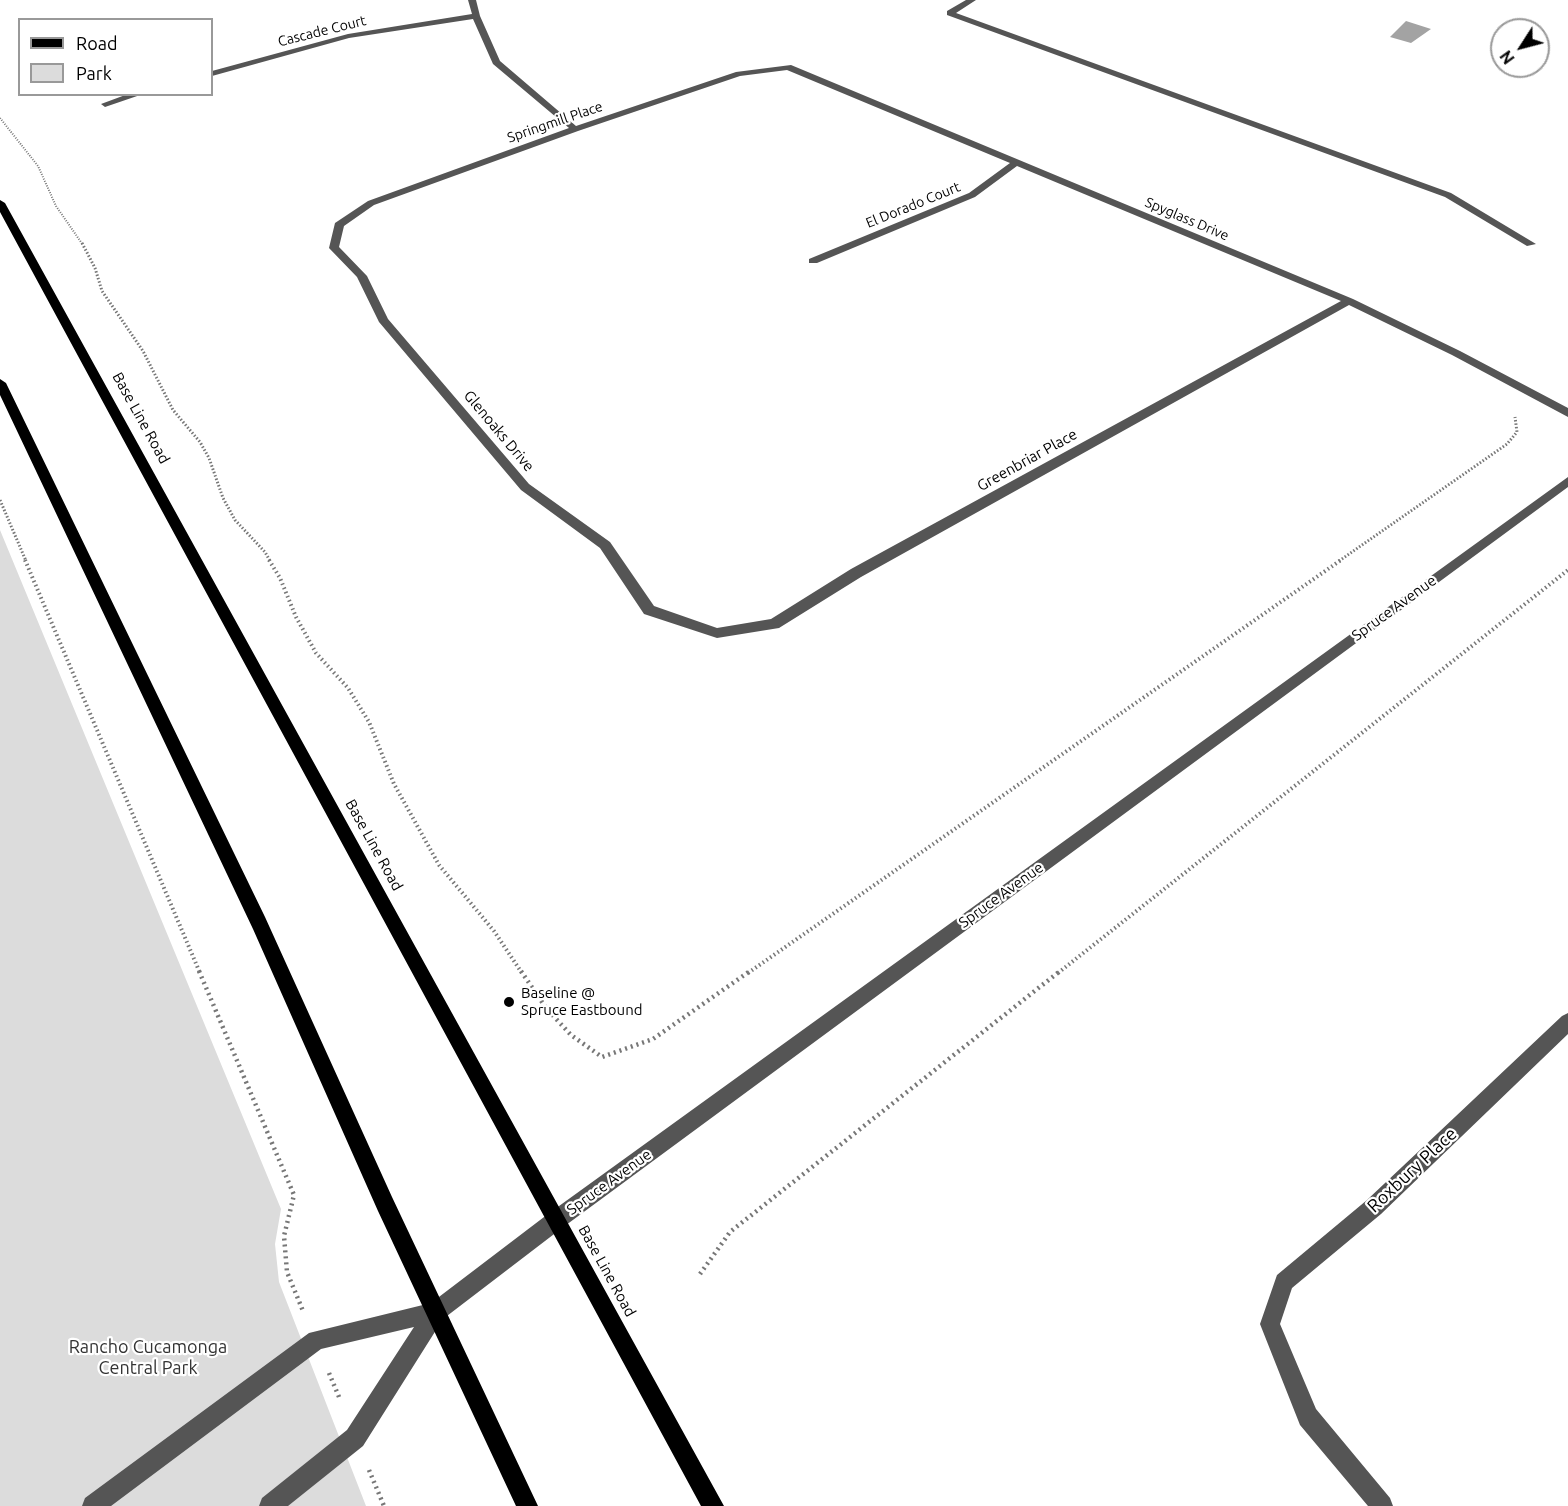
<!DOCTYPE html>
<html>
<head>
<meta charset="utf-8">
<style>
  body { margin:0 }
  #map { position:relative; width:1568px; height:1506px; overflow:hidden; background:#fff; font-family:Ubuntu,sans-serif }
  canvas { display:block }
  .legend { position:absolute; left:18px; top:18px; width:195px; height:78px; box-sizing:border-box; background:#fff; border:2px solid #999; margin:0; padding:8px 10px; list-style:none; font-size:18px; color:#000 }
  .legend li { display:flex; align-items:center; gap:12px; height:30px }
  .legend b { width:30px; border:2px solid #999 }
  .north { position:absolute; left:1490px; top:18px; width:60px; height:60px; box-sizing:border-box; background:#fff; border:2px solid #999; border-radius:50%; rotate:234deg; font-size:16px; font-weight:700; line-height:24px; text-align:center; color:#000 }
  .north::after { content:''; display:block; margin:auto; width:21px; height:27px; background:#000; clip-path:polygon(50% 0,100% 100%,50% 72%,0 100%) }
</style>
</head>
<body>
<div id="map">
<canvas width="1568" height="1506"></canvas>
<ul class="legend">
<li><b style="height:8px;background:#000"></b>Road</li>
<li><b style="height:16px;background:#dcdcdc"></b>Park</li>
</ul>
<div class="north">N</div>
</div>
<script>
const c = document.querySelector('canvas').getContext('2d');
c.lineJoin = 'round';
function fillPath(path, color) {
  c.fillStyle = color;
  c.fill(path, 'evenodd');
}
function stroke(path, color, width, dash) {
  c.strokeStyle = color;
  c.lineWidth = width;
  c.lineCap = dash ? 'butt' : 'round';
  c.setLineDash(dash || []);
  c.stroke(path);
}
function drawText(font, color, halo, rows, align = 'center') {
  c.font = font + ' Ubuntu,sans-serif';
  c.lineWidth = 4.5;
  c.setLineDash([]);
  c.textBaseline = 'middle';
  c.strokeStyle = halo;
  c.fillStyle = color;
  for (const [text, x, y, turn = 0] of rows) {
    c.save();
    c.translate(x, y);
    c.rotate((+turn || 0) * Math.PI / 180);
    c.textAlign = isNaN(turn) ? turn : align;
    if (halo) c.strokeText(text, 0, 0);
    c.fillText(text, 0, 0);
    c.restore();
  }
}
fillPath(new Path2D(`
  M0,530l281,679 -6,35 4,38 87,224h-366z`), '#dcdcdc');
fillPath(new Path2D(`
  M1406,21l25,8 -20,14 -21,-6z`), '#a3a3a3');
stroke(new Path2D(`
  M0,118l38,48 18,40 27,39`), '#777', 2, [1, 1.5]);
stroke(new Path2D(`
  M82,243l13,25 7,23 41,60 30,59 27,32 9,16 14,40 12,22 30,32 5,9
  M0,500l26,61
  M1339,561l168,-117 10,-12 -2,-15`), '#777', 3, [1.5, 2]);
stroke(new Path2D(`
  M25,560l175,413
  M269,560l11,18 16,39 20,36 32,35 21,34 25,62 45,81 55,66 28,42
  M748,973l593,-413
  M1058,973l510,-403`), '#777', 4, [1.5, 3]);
stroke(new Path2D(`
  M199,971l95,224 -10,41 3,36 16,39
  M521,971l25,37 25,27 31,22 51,-18 97,-68
  M700,1274l30,-42 330,-261
  M329,1373l10,24
  M369,1470l15,36`), '#777', 4.5, [2, 4]);
fillPath(new Path2D(`
  M468,0h8l4,16 20,45 76,65 160,-54 55,-7 562,234 107,52 108,57v9l-116,-62 -103,-50 -488,272 -82,51 -62,10 -73,-24 -44,-66 -79,-58 -142,-168 -22,-45 -28,-29 6,-25 33,-22 201,-73 -76,-64 -20,-45 -124,19 -137,38v-5l136,-37 124,-20zM787,70l223,93 -41,30 -160,66v4h8l158,-66 42,-31 324,135 -490,268 -80,50 -54,9 -63,-22 -44,-64 -81,-58 -141,-165 -21,-43 -28,-29 5,-21 30,-21 204,-74 162,-55z
  M966,0h10l-20,13 495,180 85,51 -9,2 -82,-49 -498,-182v-4z
  M128,94h15l-38,13 -4,-3z
  M1568,477v10l-1006,741 -119,91 -80,127 -75,60h-29l3,-8 85,-68 67,-103 -93,22 -210,157h-29l3,-8 224,-165 122,-30 117,-89z
  M1568,1013v21l-187,180 -89,74 -12,36 36,85 74,89 3,8h-25l-68,-81 -40,-101 17,-49 90,-75 195,-184z`), '#555');
fillPath(new Path2D(`
  M0,200l5,3 719,1303h-23l-701,-1294z
  M0,379l6,4 259,534 127,280 146,309h-22l-138,-295 -125,-282 -253,-534z`), '#000');
for (const [x, y, r, color] of [
  [509,1002,6,"#000"]
]) {
  const dot = new Path2D();
  dot.arc(x, y, r, 0, 2 * Math.PI);
  c.fillStyle = color;
  c.fill(dot);
  stroke(dot, '#fff', 2);
}
drawText('14px', '#000', '#fff', [
  ["Cascade Court",322,31,-14],
  ["Springmill Place",555,122,-19],
  ["El Dorado Court",913,205,-22],
  ["Spyglass Drive",1187,219,23]
]);
drawText('15px', '#000', '#fff', [
  ["Base Line Road",141,418,61],
  ["Glenoaks Drive",499,431,50],
  ["Greenbriar Place",1027,460,-29],
  ["Spruce Avenue",1394,608,-36],
  ["Base Line Road",374,845,61],
  ["Spruce Avenue",1001,895,-36],
  ["Spruce Avenue",609,1182,-36],
  ["Base Line Road",607,1271,61]
]);
drawText('15px', '#000', '#fff', [
  ["Baseline @",521,993],
  ["Spruce Eastbound",521,1010]
], 'left');
drawText('18px', '#000', '#fff', [
  ["Roxbury Place",1412,1170,-43]
]);
drawText('18px', '#333', '#fff', [
  ["Rancho Cucamonga",148,1347],
  ["Central Park",148,1368]
]);
</script>
</body>
</html>
